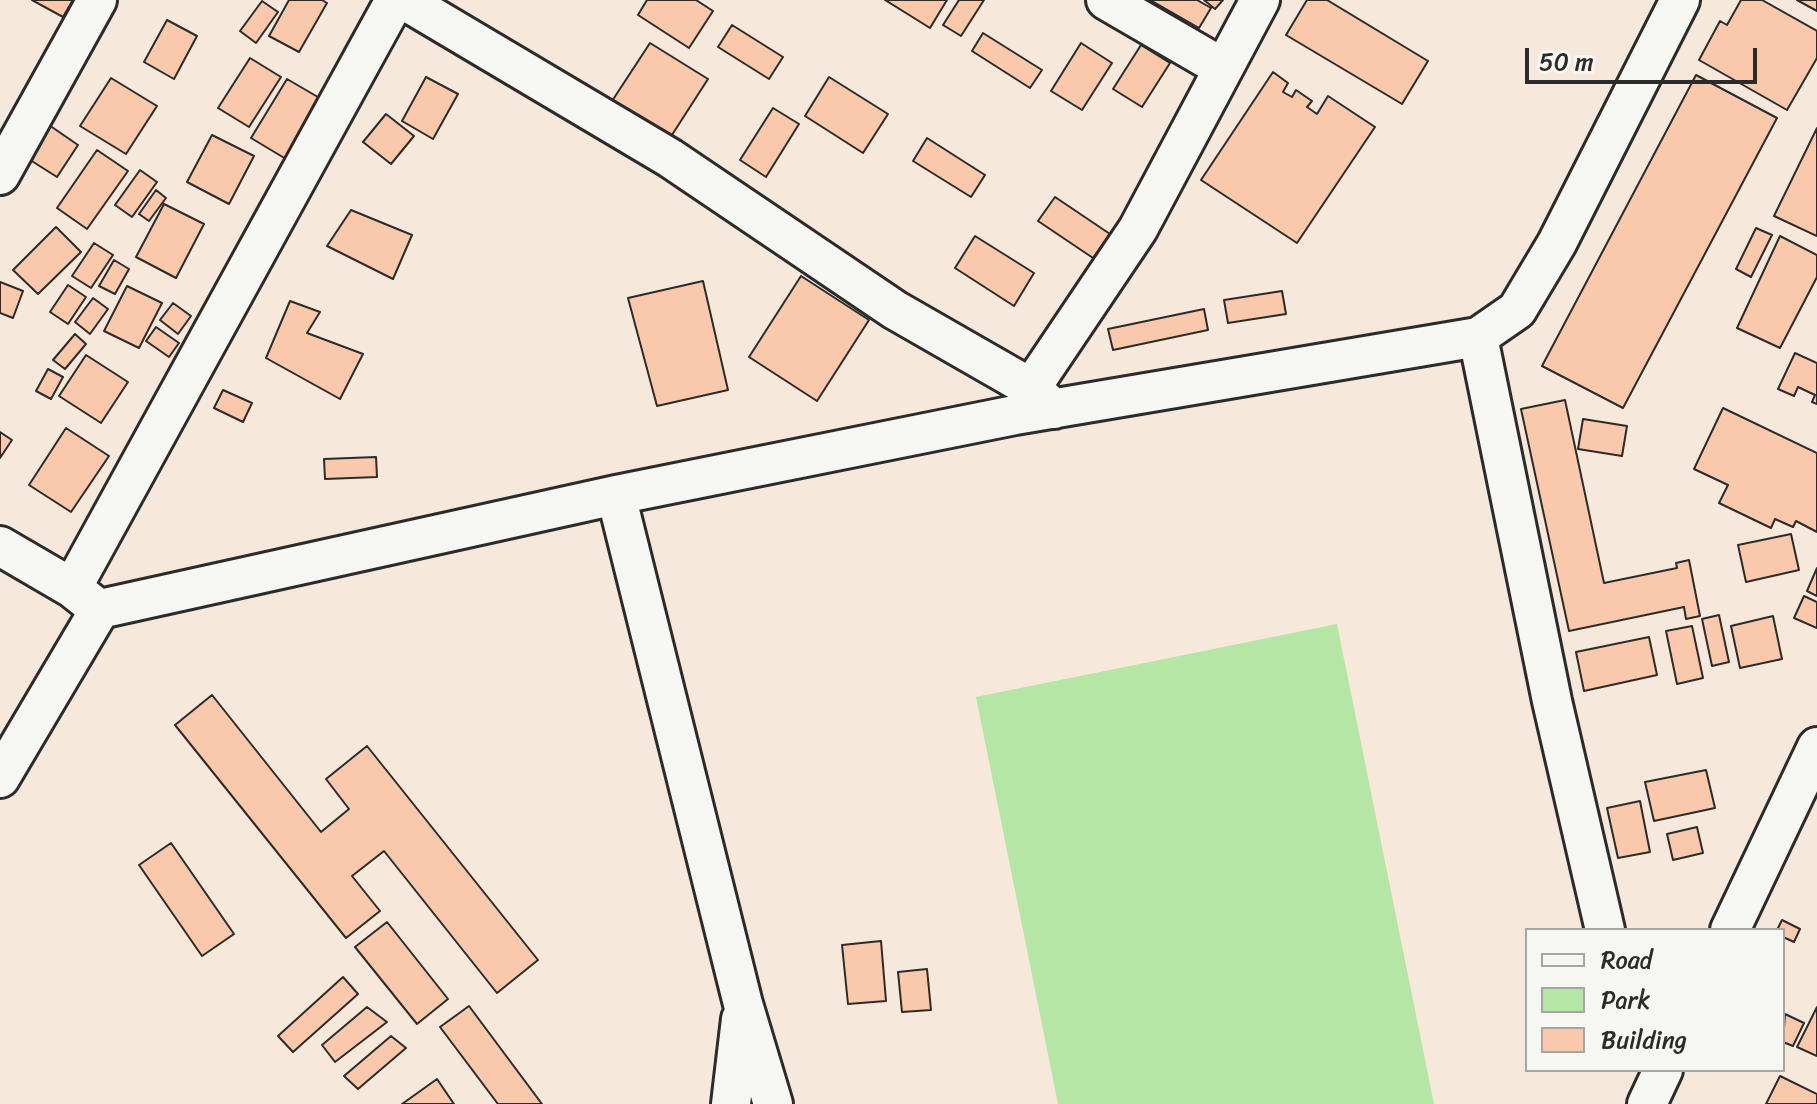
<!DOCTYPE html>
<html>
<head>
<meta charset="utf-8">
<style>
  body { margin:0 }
  #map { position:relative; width:1817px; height:1104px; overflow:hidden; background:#f7e8dc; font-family:Sriracha,sans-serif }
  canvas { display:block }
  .legend { position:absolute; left:1525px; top:928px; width:260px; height:144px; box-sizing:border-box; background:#f6f6f2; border:2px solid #a5a5a2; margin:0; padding:10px 14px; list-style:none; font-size:24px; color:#2b2b2b }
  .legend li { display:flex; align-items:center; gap:16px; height:40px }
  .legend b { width:40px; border:2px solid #a5a5a2 }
  .scale { position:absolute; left:1525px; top:48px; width:232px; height:36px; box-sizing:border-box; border:4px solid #2b2b2b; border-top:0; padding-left:10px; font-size:24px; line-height:28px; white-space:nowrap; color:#2b2b2b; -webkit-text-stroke:6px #f6f6f2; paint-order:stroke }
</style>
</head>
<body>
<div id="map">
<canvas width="1817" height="1104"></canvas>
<ul class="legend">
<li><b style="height:10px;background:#f6f6f2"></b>Road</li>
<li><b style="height:22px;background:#b6e6a5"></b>Park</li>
<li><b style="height:22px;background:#fac8aa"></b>Building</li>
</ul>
<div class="scale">50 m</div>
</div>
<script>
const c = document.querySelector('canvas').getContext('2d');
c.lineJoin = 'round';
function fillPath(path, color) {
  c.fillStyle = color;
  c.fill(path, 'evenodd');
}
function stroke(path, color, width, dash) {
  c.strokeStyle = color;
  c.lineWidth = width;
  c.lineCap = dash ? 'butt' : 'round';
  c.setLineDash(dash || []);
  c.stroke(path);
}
fillPath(new Path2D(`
  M1337,624l97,480h-376l-82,-407z`), '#b6e6a5');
const building = new Path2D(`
  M32,0h41l-10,17z
  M289,0h33l5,3 -28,49 -30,-16z
  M647,0h49l17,11 -24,37 -51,-33z
  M885,0h62l-17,28z
  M959,0h25l-23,36 -18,-11z
  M1150,0h47l14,8 -12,20z
  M1204,0h19l-8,9z
  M1307,0h20l101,61 -26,43 -116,-69z
  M1741,0h21l55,31v27l-30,52 -88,-50 21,-39 7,4z
  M1797,0h20v11z
  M262,1l16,11 -22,31 -16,-12z
  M167,20l30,16 -23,43 -30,-17z
  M732,25l51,32 -14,22 -51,-32z
  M983,33l59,37 -12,18 -58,-37z
  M650,43l58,36 -38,59 -58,-37z
  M1081,43l31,20 -30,47 -31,-19z
  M1141,45l29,18 -28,44 -29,-18z
  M250,58l31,19 -32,50 -31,-19z
  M1273,72l15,11 -5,9 9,5 4,-7 16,11 -5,6 10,7 11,-18 47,31 -78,116 -96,-63z
  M1696,75l81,43 -154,290 -81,-42z
  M426,77l32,17 -25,45 -31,-18z
  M829,77l59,37 -25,39 -58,-37z
  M111,78l46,28 -31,48 -46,-28z
  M287,79l36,21 -37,59 -35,-21z
  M773,108l26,16 -33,53 -26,-17z
  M386,114l28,22 -23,28 -28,-22z
  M49,125l29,20 -21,32 -30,-19z
  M1817,128v108l-43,-20z
  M212,135l42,21 -25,48 -42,-22z
  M927,138l58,37 -14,22 -58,-36z
  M97,150l31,21 -41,58 -30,-21z
  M140,170l17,12 -25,35 -17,-12z
  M156,190l10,8 -17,23 -10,-7z
  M1055,197l55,37 -17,24 -55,-37z
  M164,204l40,20 -28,54 -40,-21z
  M351,210l61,25 -19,44 -66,-33z
  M56,227l25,25 -43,42 -25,-24z
  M1756,228l16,7 -21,42 -15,-8z
  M975,236l59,37 -20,33 -59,-38z
  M1780,236l37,19v22l-37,71 -43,-20z
  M94,243l19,12 -22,33 -19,-12z
  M114,260l15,9 -14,25 -16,-8z
  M801,276l68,44 -52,81 -68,-44z
  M703,281l25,109 -71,16 -29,-108z
  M0,282l23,9 -10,27 -13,-5z
  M68,285l18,12 -18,27 -18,-12z
  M127,286l35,17 -23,45 -35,-17z
  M1282,291l4,23 -58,9 -4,-23z
  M93,298l15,11 -18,25 -15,-12z
  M290,301l30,11 -13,21 56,21 -23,45 -74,-41z
  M173,303l18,13 -13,18 -18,-14z
  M1204,309l4,21 -95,20 -5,-21z
  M156,327l23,16 -10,14 -23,-16z
  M75,334l11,10 -21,25 -12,-9z
  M1795,353l22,10v41l-5,-2 3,-7 -17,-8 -4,9 -16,-7z
  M86,355l42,27 -27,41 -42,-27z
  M48,369l15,8 -12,22 -15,-8z
  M223,390l29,13 -9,19 -29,-14z
  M1565,400l39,183 73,-15 -1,-5 13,-3 11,56 -14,3 -2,-12 -115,24 -48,-222z
  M1723,408l94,45v79l-21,-11 -3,6 -18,-8 -4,9 -52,-25 9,-18 -34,-16z
  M1583,419l44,7 -5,30 -44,-7z
  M66,428l43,28 -38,56 -42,-27z
  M0,432l12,8 -12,18z
  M376,457l1,20 -52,2 -1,-20z
  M1791,534l8,36 -53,12 -8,-37z
  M1817,568v28l-10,-5z
  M1804,596l13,6v26l-23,-10z
  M1719,615l10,47 -17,4 -10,-47z
  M1773,616l9,43 -42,9 -9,-42z
  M1692,626l11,52 -26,6 -11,-53z
  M1649,637l8,38 -73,16 -8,-39z
  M212,695l109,137 28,-23 -23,-30 41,-33 171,214 -41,33 -113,-142 -32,25 28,35 -34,27 -171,-213z
  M1706,770l9,38 -61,13 -9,-39z
  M1640,801l10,51 -32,6 -11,-50z
  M1697,827l6,26 -30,7 -6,-26z
  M171,843l63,91 -32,22 -63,-91z
  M1782,920l18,9 -6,13 -11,-5v-7h-6z
  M387,922l61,77 -31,25 -62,-77z
  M881,941l5,60 -38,3 -6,-59z
  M927,969l4,41 -29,2 -4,-40z
  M343,977l15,17 -65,58 -15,-16z
  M469,1006l73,98h-44l-58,-77z
  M367,1007l20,15 -52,40 -13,-17z
  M1817,1007v49l-20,-9z
  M1785,1014l19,9 -11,23 -10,-4z
  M391,1036l15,12 -48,41 -14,-13z
  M1780,1076l37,18v10h-51z
  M437,1079l17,25h-52z`);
fillPath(building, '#fac8aa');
stroke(building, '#2b2b2b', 2);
const street = new Path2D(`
  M404,0l266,158 225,152 136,78 23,21
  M1106,0l117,68
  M0,175l97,-175
  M1478,337l74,364 53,229
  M1031,388l107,-159 122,-229
  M616,495l127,509 30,100
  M0,546l72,42 19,15
  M72,588l323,-588
  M0,778l100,-169 516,-114 399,-80 463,-78 39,-27 40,-67 123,-243
  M1730,930l87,-183
  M731,1104l10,-85
  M1647,1104l16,-34`);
stroke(street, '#2b2b2b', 44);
stroke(street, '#f6f6f2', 38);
</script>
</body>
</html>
